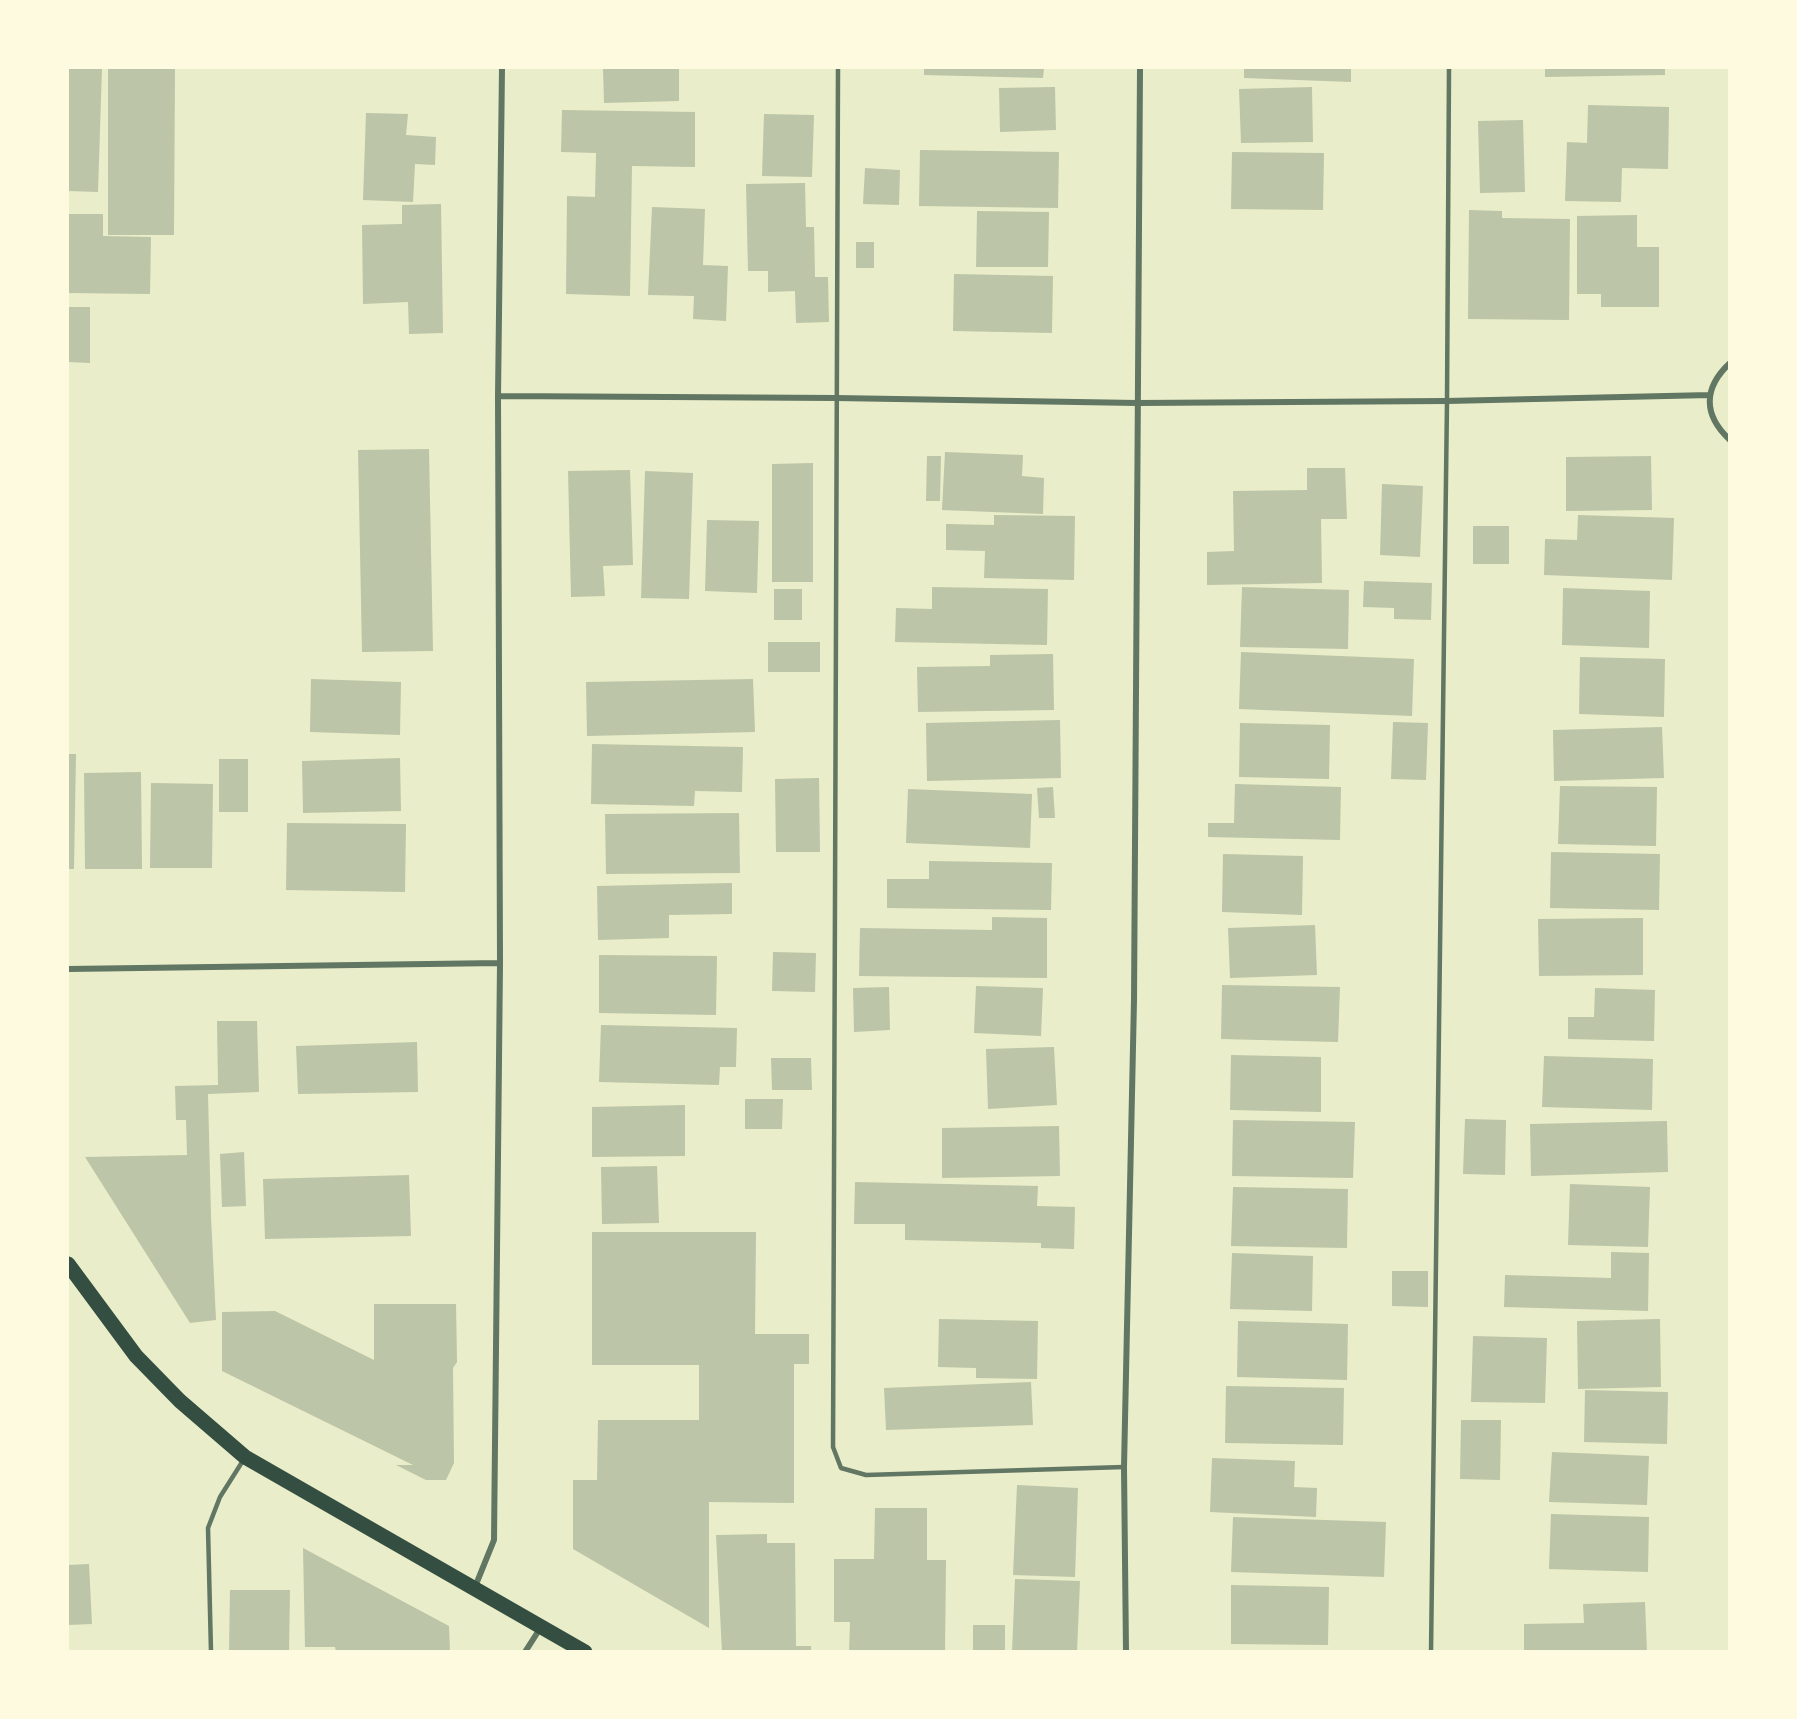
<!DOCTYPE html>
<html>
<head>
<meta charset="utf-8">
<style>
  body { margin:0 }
  #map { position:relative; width:1797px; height:1719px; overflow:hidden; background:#e9edc9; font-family:"Fira Sans Condensed",sans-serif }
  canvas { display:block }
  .frame { position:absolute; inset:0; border:69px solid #fefae0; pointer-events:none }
</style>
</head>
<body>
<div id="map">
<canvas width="1797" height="1719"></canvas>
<div class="frame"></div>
</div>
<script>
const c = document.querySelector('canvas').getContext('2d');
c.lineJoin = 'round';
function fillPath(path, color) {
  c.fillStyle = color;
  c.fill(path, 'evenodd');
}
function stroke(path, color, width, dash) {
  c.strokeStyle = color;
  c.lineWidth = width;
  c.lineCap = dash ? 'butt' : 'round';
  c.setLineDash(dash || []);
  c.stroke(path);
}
fillPath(new Path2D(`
  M68,68h34l-4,124 -30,-1z
  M108,68h67l-1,167h-66z
  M603,68h76v33l-75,2z
  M924,68h120l-1,10 -119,-3z
  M1244,68h107v14l-107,-4z
  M1545,68h120v7l-120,2z
  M1055,87l1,43 -56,2 -1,-44z
  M1312,87l1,55 -72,1 -2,-54z
  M1588,105l81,2 -1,62 -46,-1 -1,34 -56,-1 2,-59 20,1z
  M562,110l133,2v55l-63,-1 -2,130 -64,-2 1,-98 28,1 1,-44 -35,-1z
  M366,113l42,1 -2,21 30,2 -1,28 -20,-1 -2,38 -50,-2z
  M764,114l50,1 -2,62 -50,-1z
  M1523,120l2,72 -45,1 -2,-72z
  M920,150l139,2 -1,56 -139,-2z
  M1232,152l92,1 -1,57 -92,-1z
  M865,168l35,2 -1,35 -36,-1z
  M805,183l1,44h8l1,50h13l1,45 -33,1 -1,-32 -27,1v-21h-20l-2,-87z
  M441,204l2,129 -34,1 -1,-32 -45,2 -1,-79 40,-1v-19z
  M652,207l53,2 -2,56 25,1 -2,55 -33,-2 1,-23 -46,-1z
  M1469,210l33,1v7l68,1 -1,101 -101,-1z
  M977,211l72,1 -1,55h-72z
  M68,214h35v22l48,1 -1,57 -82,-1z
  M1637,215v32h22v60h-58v-13h-24v-78z
  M856,242h18v26h-18z
  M954,274l99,2 -1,57 -99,-2z
  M68,307h22v56l-22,-1z
  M429,449l4,202 -71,1 -4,-202z
  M945,452l78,3 -1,21 22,2 -1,36 -101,-4z
  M927,456h14l-1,45h-14z
  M1651,456l1,54 -86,1v-54z
  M813,463v119h-41v-118z
  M1307,468h38l2,51h-26l1,64 -115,2v-33l27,-1 -1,-60 74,-1z
  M630,470l3,95 -30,1 2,30 -34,1 -3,-126z
  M645,471l48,2 -4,126 -48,-1z
  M1382,484l41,2 -3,71 -40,-2z
  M994,515l81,1 -1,64 -90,-2 1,-27 -39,-1v-26l48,1z
  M1578,515l96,3 -2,62 -128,-5 1,-36 32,1z
  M707,520l52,1 -2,72 -52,-2z
  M1473,526h36v38h-36z
  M1364,581l68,2 -1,37 -37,-1v-11l-31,-1z
  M932,587l116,2 -1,56 -152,-3 1,-34 36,1z
  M1242,587l107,3 -1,59 -108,-2z
  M1563,588l87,3 -1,57 -87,-3z
  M774,589h28v31h-28z
  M768,642h52v30h-52z
  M1241,652l173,7 -2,57 -173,-7z
  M1053,654l1,56 -136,2 -1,-45 73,-1v-11z
  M1580,657l85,2 -1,58 -85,-3z
  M311,679l90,3 -1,53 -90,-3z
  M753,679l2,53 -168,4 -1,-54z
  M1060,720l1,58 -134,3 -1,-58z
  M1393,722l35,1 -2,57 -35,-1z
  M1240,723l90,2 -1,54 -90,-2z
  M1662,727l2,51 -110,3 -1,-51z
  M592,744l151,3 -1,45 -47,-1 -1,15 -103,-2z
  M68,754h8l-2,115h-6z
  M400,758l1,53 -98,2 -1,-52z
  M219,759h29v53h-29z
  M141,772l1,97h-57l-1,-96z
  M819,778l1,74h-44l-1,-73z
  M151,783l62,1 -1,84h-62z
  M1235,784l106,3 -1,53 -132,-3v-14h26z
  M1560,786l97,1 -1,59 -98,-2z
  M1053,787l2,31h-16l-2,-30z
  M908,789l124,5 -2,54 -124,-5z
  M739,813l1,60 -134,1 -1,-60z
  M287,823l119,1 -1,68 -119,-2z
  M1551,852l109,2 -1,56 -109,-2z
  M1223,854l80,2 -1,59 -80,-3z
  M929,861l123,2 -1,47 -164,-2v-29h42z
  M732,883v31l-63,1v23l-71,2 -1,-54z
  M992,917l55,1v60l-188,-2 1,-48 132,2z
  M1643,918v57l-104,1 -1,-57z
  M1315,925l2,50 -87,3 -2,-50z
  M773,952l43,1 -1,39 -43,-1z
  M599,955l118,1 -1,59 -117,-2z
  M1222,985l118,2 -2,55 -117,-3z
  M976,986l67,2 -2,48 -67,-3z
  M889,987l1,43 -36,2 -1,-44z
  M1595,988l60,2 -1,51 -86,-2v-22h26z
  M217,1021h40l2,71 -51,2 3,122 5,104 -26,3 -105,-166 102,-2 -1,-35h-10l-1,-34 43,-1z
  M601,1025l136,3 -1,39h-16l-1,18 -120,-3z
  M417,1042l1,50 -120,2 -2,-48z
  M1054,1047l3,58 -69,4 -2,-60z
  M1231,1055l90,2v55l-91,-2z
  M1544,1056l109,3 -1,51 -110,-3z
  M771,1058h40l1,32h-40z
  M745,1099h38l-1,30h-37z
  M685,1105v51l-93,1v-50z
  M1465,1119l41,1 -1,55 -42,-1z
  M1233,1120l122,2 -2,56 -121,-2z
  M1667,1121l1,51 -137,4 -1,-52z
  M1059,1126l1,50 -118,2v-50z
  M244,1152l2,54 -24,1 -2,-53z
  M657,1166l2,57 -57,1 -1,-57z
  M409,1175l2,61 -146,3 -2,-60z
  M855,1182l183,4 -1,20 38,1 -1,42 -33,-1v-5l-136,-3v-16h-51z
  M1570,1184l80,3 -2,60 -80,-2z
  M1233,1187l115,2 -1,59 -116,-2z
  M592,1232h164l-1,102h54v30h-15v139l-85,-1v126l-136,-79v-69h24l1,-60h101v-55h-107z
  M1611,1252l38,1 -1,58 -144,-4 1,-32 106,3z
  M1232,1253l81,3 -1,55 -82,-2z
  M1392,1271h36v36l-36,-1z
  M374,1304h82l1,58 -4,6 1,95 -8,17h-20l-30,-15h17l-191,-94v-59l53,-1 99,49z
  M939,1319l99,2 -1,58 -61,-1v-10l-38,-1z
  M1660,1319l1,68 -83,2 -1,-68z
  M1238,1321l110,3 -1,56 -110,-3z
  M1473,1336l74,2 -2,65 -74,-1z
  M1031,1382l2,43 -147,5 -2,-42z
  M1226,1386l118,2 -1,57 -118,-2z
  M1585,1390l83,2 -1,52 -83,-2z
  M1461,1420h40l-1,60 -40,-1z
  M1552,1452l97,4 -2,49 -98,-3z
  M1212,1458l83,3 -1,26 23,1 -1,29 -106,-5z
  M1017,1485l61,3 -3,89 -62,-2z
  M875,1508h52v52h19l-1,92h-96l1,-30h-16v-63h40z
  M1551,1514l98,3 -1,55 -99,-3z
  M1233,1517l153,5 -2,55 -153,-5z
  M767,1534v9h28l1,103h15v6h-89l-6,-117z
  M303,1548l146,78 1,26h-114l-1,-5h-30z
  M89,1564l3,60 -24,1v-60z
  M1015,1579l65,2 -3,71h-65z
  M1231,1585l98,2 -1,58 -97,-1z
  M230,1590h60l-1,62 -60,-1z
  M1645,1602l2,50h-123v-28l60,-1 -1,-19z
  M973,1625h32v27h-32z`), '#bcc5a7');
stroke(new Path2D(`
  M838,68l-5,1379 8,21 25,7 258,-8
  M211,1652l-3,-124 12,-31 24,-38
  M1431,1652l16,-1251 2,-333`), '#617663', 4.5);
stroke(new Path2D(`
  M1730,363c-27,25 -27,52 0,77
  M498,396l338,2 301,5 310,-2 263,-6
  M68,969l432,-6
  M475,1587l19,-47 6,-577 -2,-567 4,-328
  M525,1652l16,-25
  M1126,1652l-2,-185 10,-467 6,-932`), '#617663', 6);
stroke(new Path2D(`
  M68,1264l68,92 44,45 65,56 340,195`), '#344e41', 15);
</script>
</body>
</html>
